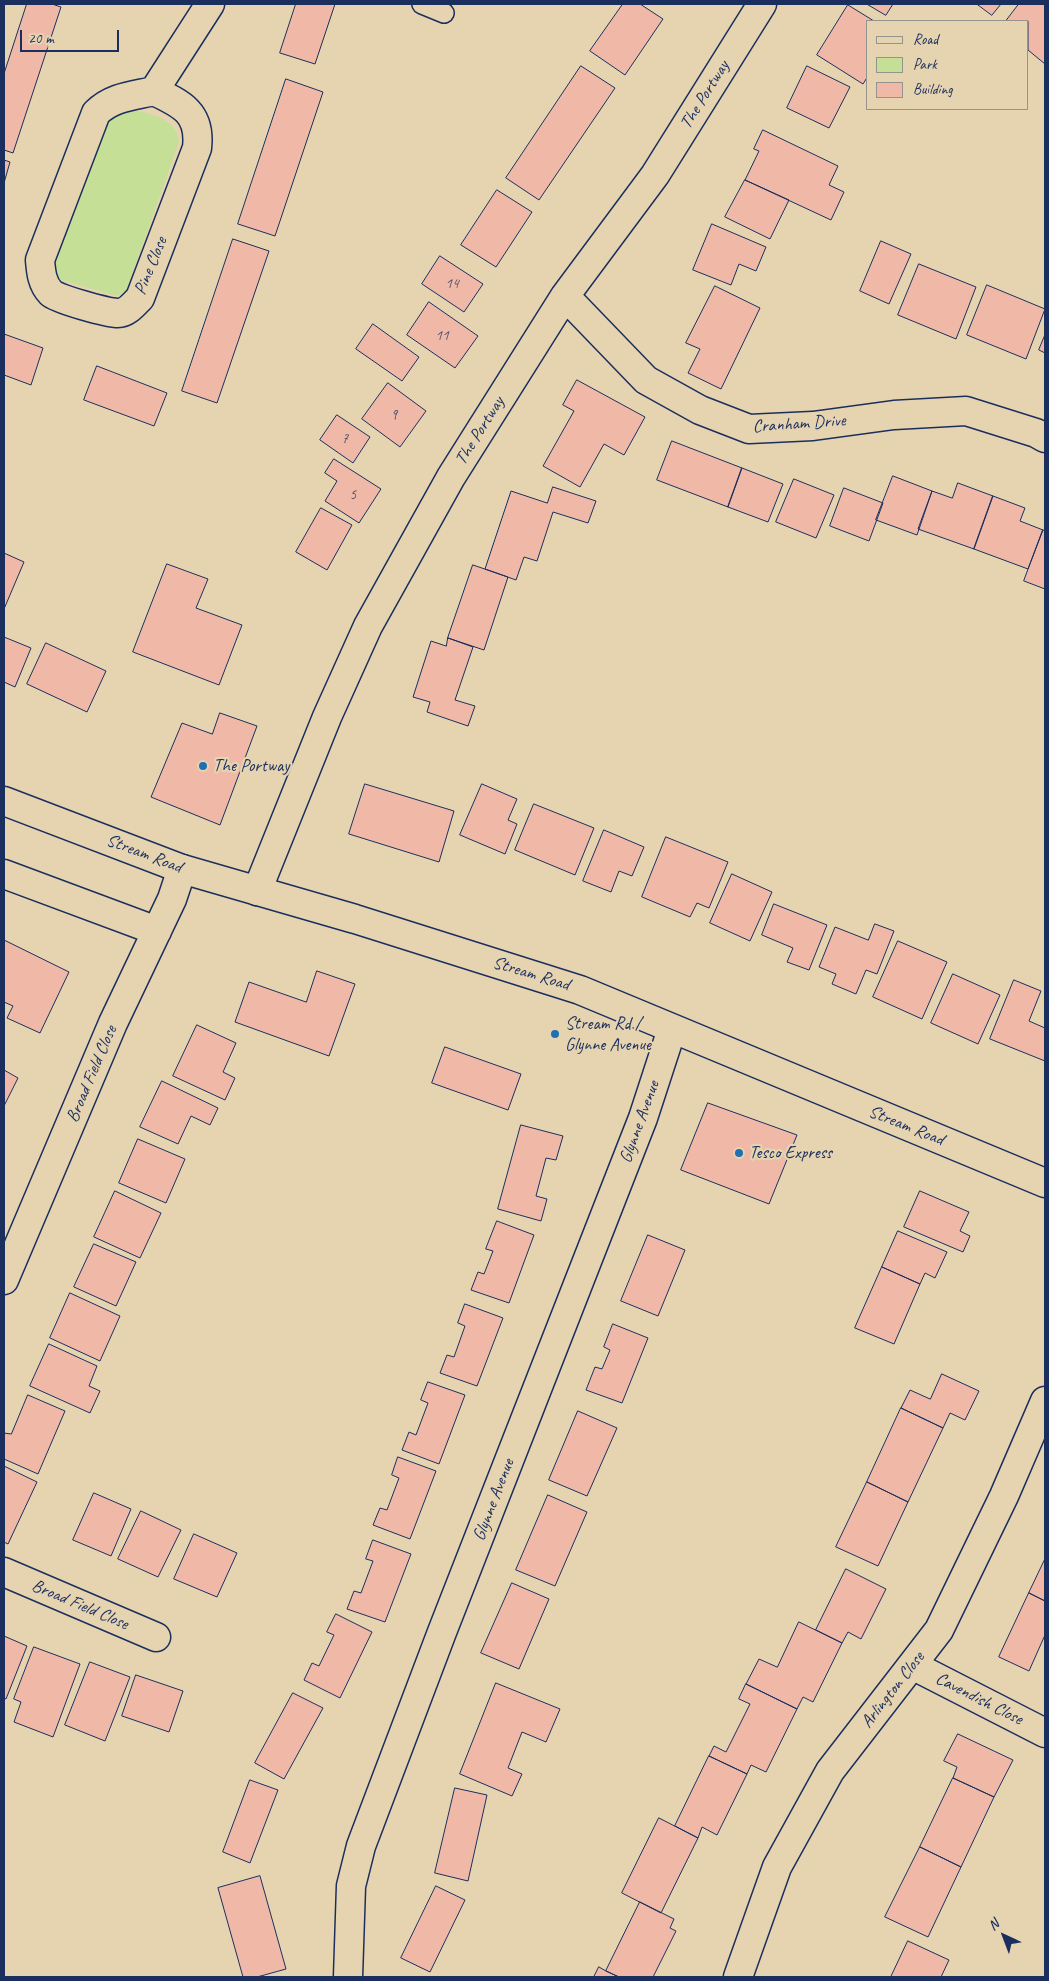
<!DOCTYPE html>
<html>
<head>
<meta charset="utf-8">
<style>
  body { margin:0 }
  #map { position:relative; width:1049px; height:1981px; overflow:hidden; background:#e6d4b1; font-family:Caveat,sans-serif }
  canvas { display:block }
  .frame { position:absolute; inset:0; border:5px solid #1b2f5e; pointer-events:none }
  .legend { position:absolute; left:866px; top:20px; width:162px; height:90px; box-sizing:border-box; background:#e6d4b1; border:1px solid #959290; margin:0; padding:6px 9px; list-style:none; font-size:15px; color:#1b2f5e }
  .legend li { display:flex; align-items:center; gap:10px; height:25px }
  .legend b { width:25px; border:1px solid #959290 }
  .north { position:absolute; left:979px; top:1911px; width:50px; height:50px; -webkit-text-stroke:4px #e6d4b1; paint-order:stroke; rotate:317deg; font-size:14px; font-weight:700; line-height:20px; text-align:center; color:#1b2f5e }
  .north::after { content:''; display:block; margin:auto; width:18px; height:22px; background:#1b2f5e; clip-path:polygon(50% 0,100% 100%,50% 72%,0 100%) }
  .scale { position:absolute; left:20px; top:30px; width:99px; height:22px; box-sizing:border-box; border:2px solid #1b2f5e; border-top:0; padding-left:6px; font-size:15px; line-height:18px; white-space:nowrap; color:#1b2f5e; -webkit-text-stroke:4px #e6d4b1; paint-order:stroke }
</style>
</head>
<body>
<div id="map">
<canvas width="1049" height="1981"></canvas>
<div class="frame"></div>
<ul class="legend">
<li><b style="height:6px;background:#e6d4b1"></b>Road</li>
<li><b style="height:14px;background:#c6df96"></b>Park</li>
<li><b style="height:14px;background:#f0b8a6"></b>Building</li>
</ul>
<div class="north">N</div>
<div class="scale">20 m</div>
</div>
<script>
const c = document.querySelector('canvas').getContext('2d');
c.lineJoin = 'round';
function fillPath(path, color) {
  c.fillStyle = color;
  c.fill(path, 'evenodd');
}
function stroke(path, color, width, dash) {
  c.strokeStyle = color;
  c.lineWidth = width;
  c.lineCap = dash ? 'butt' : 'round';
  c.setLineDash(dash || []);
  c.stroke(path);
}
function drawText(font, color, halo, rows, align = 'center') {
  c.font = font + ' Caveat,sans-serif';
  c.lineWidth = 4.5;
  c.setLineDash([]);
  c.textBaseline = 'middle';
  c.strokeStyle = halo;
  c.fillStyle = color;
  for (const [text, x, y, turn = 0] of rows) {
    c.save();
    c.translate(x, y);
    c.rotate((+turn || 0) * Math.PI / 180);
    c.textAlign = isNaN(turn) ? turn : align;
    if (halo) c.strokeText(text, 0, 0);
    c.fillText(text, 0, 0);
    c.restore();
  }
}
fillPath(new Path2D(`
  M123,109c22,3 54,7 56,33l-53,150 -9,4 -56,-16 -6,-5 -1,-13 53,-145z`), '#c6df96');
const building = new Path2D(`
  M27,4h25l9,3 -48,146 -9,-3v-76z
  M296,4h39l-20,60 -35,-11z
  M623,4h17l23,15 -38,56 -35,-24z
  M867,4h26l-7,11z
  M977,4h24l-9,11z
  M1019,4h26v60l-17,-14v-29h-22z
  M848,5l26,16h-6v55l-5,8 -46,-29z
  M581,66l34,22 -76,112 -33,-22z
  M807,66l43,21 -21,41 -42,-20z
  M286,79l37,13 -48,144 -37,-12z
  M763,130l75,36 -9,19 15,7 -13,28 -86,-40 14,-29 -5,-2z
  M4,160l6,2 -6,21z
  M745,180l44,20 -19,39 -45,-22z
  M497,190l35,22 -36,55 -35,-22z
  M712,224l54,23 -10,24 -17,-7 -8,21 -38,-15z
  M233,239l36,12 -52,152 -35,-12z
  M881,241l30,13 -22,50 -29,-13z
  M440,256l43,28 -19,28 -42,-28z
  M919,264l57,23 -20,52 -58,-24z
  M987,285l58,24 -19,50 -59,-24z
  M715,286l45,22 -39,81 -33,-16 12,-24 -14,-6z
  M429,302l49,34 -23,32 -48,-33z
  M373,324l46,33 -17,24 -46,-32z
  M4,334l39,14 -12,37 -27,-10z
  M1045,335v18l-6,-3z
  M97,366l70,27 -13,33 -70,-26z
  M577,380l68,37 -21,38 -20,-11 -24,43 -37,-21 31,-55 -11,-6z
  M388,383l38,28 -26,36 -38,-28z
  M337,415l33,22 -17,26 -33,-23z
  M672,441l70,27 -14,39 -71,-27z
  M334,459l47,30 -22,34 -34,-22 12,-20 -12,-8z
  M742,468l41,16 -15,38 -40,-15z
  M893,476l39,15 -15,44 -41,-15z
  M794,479l40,16 -18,43 -40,-16z
  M958,483l35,13 -19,53 -56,-20 14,-38 20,7z
  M553,487l43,14 -8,22 -35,-11 -16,49 -13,-4 -8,23 -31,-11 26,-78 36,12z
  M844,488l39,15 -14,38 -39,-15z
  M993,496l32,12 -5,13 23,9 -15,39 -54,-20z
  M321,508l31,17 -25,45 -31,-18z
  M1043,530l2,1v58l-21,-8z
  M4,553l20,9 -20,47z
  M167,564l41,15 -12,29 46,17 -23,60 -86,-33z
  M473,565l35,12 -24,73 -36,-12z
  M4,637l27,11 -16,39 -11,-5z
  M448,638l25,9 -18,53 20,6 -7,20 -41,-14 3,-10 -17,-5 18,-56 15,5z
  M46,643l60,28 -19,41 -60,-28z
  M220,713l37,13 -37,99 -69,-28 31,-74 30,11z
  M365,784l89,27 -15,51 -90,-28z
  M482,784l35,15 -9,21 9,4 -12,30 -45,-19z
  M534,804l60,24 -19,47 -60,-25z
  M604,830l40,17 -12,29 -13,-5 -8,21 -28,-11z
  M666,837l62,25 -19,46 -12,-5 -7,14 -48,-20z
  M732,874l40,18 -22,49 -40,-18z
  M774,904l53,21 -18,45 -22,-8 6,-14 -31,-13z
  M875,924l19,7 -17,43 -11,-4 -10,24 -24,-10 4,-10 -17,-7 16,-40 33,13z
  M4,940l65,32 -29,61 -33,-15 6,-12 -9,-4z
  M898,941l49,21 -25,57 -49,-22z
  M317,971l38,13 -26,72 -94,-34 14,-40 57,20z
  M953,974l47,21 -22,49 -47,-21z
  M1014,980l27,11 -12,30 16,7v33l-55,-22z
  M197,1025l39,18 -13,29 12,6 -10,22 -52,-24z
  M445,1047l76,27 -13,36 -76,-27z
  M4,1070l14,8 -14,28z
  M162,1081l56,27 -8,17 -19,-9 -13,28 -38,-17z
  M708,1103l89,32 -28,69 -88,-34z
  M521,1125l42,11 -7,24 -10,-2 -10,38 11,3 -6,22 -43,-12z
  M138,1139l47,20 -19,44 -47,-20z
  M115,1191l46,22 -21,45 -46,-21z
  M920,1191l49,21 -9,19 10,5 -7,16 -59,-25z
  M497,1221l37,14 -25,68 -38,-13 7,-18 6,2 9,-23 -7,-2z
  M898,1231l49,21 -12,26 -10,-5 -5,11 -38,-17z
  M648,1235l37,15 -27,66 -37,-15z
  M94,1244l42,18 -20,44 -42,-19z
  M882,1267l38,17 -26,60 -39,-16z
  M70,1293l50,23 -20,45 -50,-23z
  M465,1304l38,14 -26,68 -37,-13 7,-18 7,2 11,-31 -7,-3z
  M613,1324l35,14 -26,65 -36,-13 9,-23 7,2 8,-19 -6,-3z
  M49,1344l48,22 -8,20 11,5 -10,22 -60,-27z
  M942,1374l37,17 -14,29 -15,-7 -7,15 -42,-20 9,-18 20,9z
  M428,1382l37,13 -26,69 -37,-14 7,-18 7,3 12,-32 -7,-3z
  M28,1395l37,16 -27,63 -34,-15v-26l7,1z
  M901,1408l42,20 -35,74 -41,-20z
  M578,1411l39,17 -30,68 -38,-16z
  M398,1457l38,14 -26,68 -37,-14 7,-17 7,2 12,-32 -7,-3z
  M4,1466l33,16 -29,62 -4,-2z
  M867,1482l41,20 -30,64 -42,-19z
  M94,1493l37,16 -20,47 -38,-16z
  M548,1495l39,17 -32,74 -39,-16z
  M141,1511l40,19 -23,47 -40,-18z
  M194,1534l43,19 -20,44 -43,-18z
  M373,1540l38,14 -26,68 -38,-13 7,-18 7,2 12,-32 -7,-2z
  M1045,1559v42l-16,-8z
  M846,1569l40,20 -25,50 -13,-7 -6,11 -26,-13z
  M512,1583l37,16 -30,70 -38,-16z
  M1029,1593l16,8v34l-16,36 -30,-14z
  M336,1614l36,18 -32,66 -36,-18 8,-17 7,3 15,-31 -7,-3z
  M799,1622l43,21 -29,59 -10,-5 -6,12 -51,-25 13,-25 18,8z
  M4,1636l23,10 -21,53 -2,-1z
  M34,1647l46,17 -27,73 -39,-15 7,-20 -7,-3z
  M90,1662l40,15 -25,64 -40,-16z
  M136,1675l47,16 -14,41 -47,-16z
  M496,1683l64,26 -14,33 -24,-10 -14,36 14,6 -10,22 -52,-22z
  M746,1684l51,25 -31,63 -15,-7 -4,9 -38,-18 5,-10 12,6 24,-48 -11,-5z
  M293,1693l30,15 -39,71 -29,-16z
  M958,1734l55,26 -19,37 -41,-19 4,-11 -13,-6z
  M709,1756l38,18 -30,61 -15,-8 -4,11 -23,-12z
  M953,1778l41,19 -33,70 -41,-20z
  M250,1780l28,10 -28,73 -27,-11z
  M455,1788l32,7 -19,86 -33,-8z
  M659,1818l39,20 -37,75 -39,-20z
  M920,1847l41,20 -33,70 -43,-20z
  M260,1876l26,93 -29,8h-14l-25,-89z
  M436,1886l29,14 -35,72 -29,-14z
  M640,1902l34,17 -4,9 6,3 -23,46h-34l-13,-6z
  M908,1941l41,19 -8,17h-50z
  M599,1967l7,4 13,6h-25z`);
fillPath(building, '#f0b8a6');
stroke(building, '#1b2f5e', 1);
const service = new Path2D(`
  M422,4l22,9`);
const minor = new Path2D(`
  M154,91c28,13 47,22 43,57l-57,150c-6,6 -13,15 -22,15 -10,0 -61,-14 -67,-20 -9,-9 -10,-21 -11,-33l56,-147c16,-16 36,-17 58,-22l56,-87
  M565,296l81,84 54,30 49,19 64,-3 81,-11 72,-4 70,22 9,5
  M4,874l153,57
  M257,891l70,-174 41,-91 83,-149 114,-181 90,-121 107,-171
  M4,1280l109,-257 59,-124 10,-30
  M4,1572l152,65
  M912,1665l133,68
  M348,1977l3,-91 10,-40 81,-214 201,-514 29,-89
  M738,1977l39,-110 53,-96 109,-141 65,-134 41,-95`);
const trunk = new Path2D(`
  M4,801l178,68 173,50 225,71 465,193`);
stroke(service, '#1b2f5e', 22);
stroke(minor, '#1b2f5e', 31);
stroke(trunk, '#1b2f5e', 31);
stroke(service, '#e6d4b1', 19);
stroke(minor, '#e6d4b1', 28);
stroke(trunk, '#e6d4b1', 28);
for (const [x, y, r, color] of [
  [203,766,5,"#1f6fb2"],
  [555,1034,5,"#1f6fb2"],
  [739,1153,5,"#1f6fb2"]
]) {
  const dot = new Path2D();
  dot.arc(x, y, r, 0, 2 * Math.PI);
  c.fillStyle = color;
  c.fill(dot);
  stroke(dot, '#e6d4b1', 2);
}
drawText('15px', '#505170', null, [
  ["14",452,284],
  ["11",442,336],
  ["9",394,415],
  ["7",345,439],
  ["5",353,495]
]);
drawText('18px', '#1b2f5e', '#e6d4b1', [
  ["The Portway",705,95,-58],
  ["Pine Close",151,266,-68],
  ["Cranham Drive",799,424,-4],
  ["The Portway",480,431,-58],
  ["Stream Road",144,854,21],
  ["Stream Road",531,974,17],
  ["Broad Field Close",92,1074,-67],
  ["Glynne Avenue",640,1122,-70],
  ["Stream Road",906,1126,22],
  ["Glynne Avenue",494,1500,-69],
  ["Broad Field Close",80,1605,23],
  ["Arlington Close",893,1690,-52],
  ["Cavendish Close",979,1699,27]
]);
drawText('18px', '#1b2f5e', '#e6d4b1', [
  ["The Portway",213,766],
  ["Stream Rd /",565,1024],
  ["Glynne Avenue",565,1045],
  ["Tesco Express",749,1153]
], 'left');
</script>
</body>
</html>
